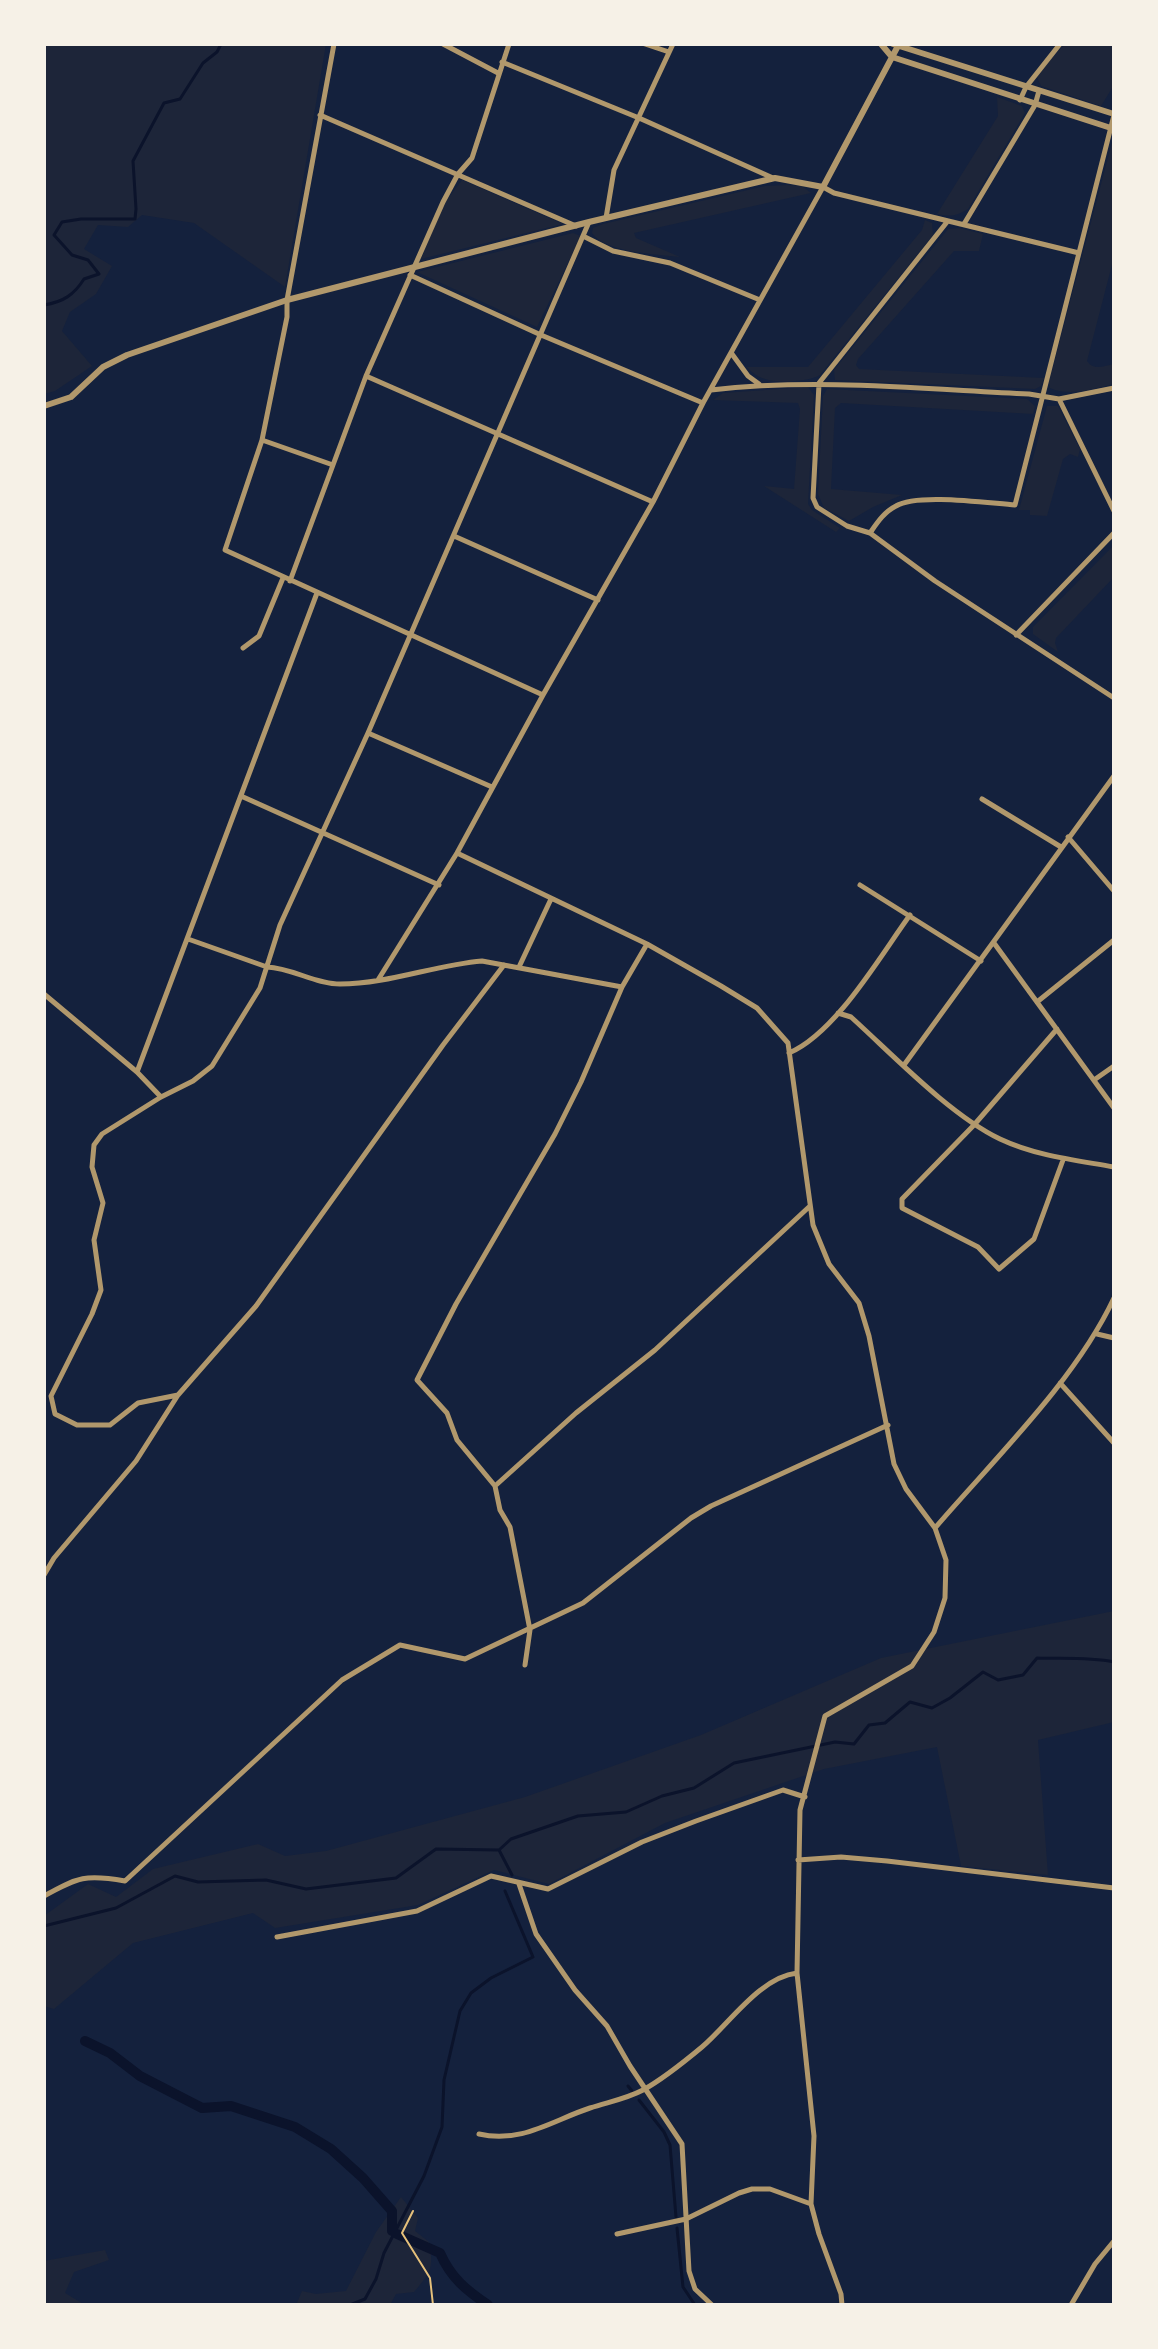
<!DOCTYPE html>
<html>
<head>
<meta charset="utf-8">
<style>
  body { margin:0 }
  #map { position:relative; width:1158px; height:2349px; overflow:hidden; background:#14213d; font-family:Literata,serif }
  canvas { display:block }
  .frame { position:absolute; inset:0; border:46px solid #f6f1e7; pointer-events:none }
</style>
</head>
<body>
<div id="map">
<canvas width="1158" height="2349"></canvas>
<div class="frame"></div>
</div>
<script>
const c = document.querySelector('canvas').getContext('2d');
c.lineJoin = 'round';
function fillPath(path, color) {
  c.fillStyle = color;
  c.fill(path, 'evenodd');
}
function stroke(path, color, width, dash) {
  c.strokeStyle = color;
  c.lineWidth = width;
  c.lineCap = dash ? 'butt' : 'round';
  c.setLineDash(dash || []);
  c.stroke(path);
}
fillPath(new Path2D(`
  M44,44h282l-41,243 -91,-64 -52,-8 -14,12 -30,-2 -14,24 28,17 -16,28 -26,18 -8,19 30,35 -37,25 -11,3z
  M1065,44h49v41l-13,21 -60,-20 -5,-11z
  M997,97l25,9 3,7 -57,96c-11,7 -18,8 -31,5l61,-98z
  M1114,135v122l-27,104c7,10 16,5 27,3v20c-21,5 -44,13 -64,4l-1,-6z
  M462,180l101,44 -142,35 22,-54z
  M788,185l14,1 9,7 -177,40 2,5 44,19c-24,-3 -74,-4 -88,-24l1,-5 10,-4 162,-38z
  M925,220l7,3 1,12 -113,140c-12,7 -44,9 -58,3 -6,-2 -11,-7 -16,-11h62l114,-137z
  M959,228l24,6 -4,17h-25l-96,108 -2,6 3,4 185,9 -3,8 -6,3 -200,-9 -1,-10 114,-141z
  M573,233l8,3 -44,91 -120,-55z
  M808,387l6,8 -6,109 4,6 28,18 -4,4 -72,-46 30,3 6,-80 -2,-6 -85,-3 10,-7z
  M827,389l200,10 8,7 -2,8 -192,-11 -6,5 -4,81 71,6 -29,12 -24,14 -25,-13 -6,-14 5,-98z
  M1047,406h11l22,43 -2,8 -8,-3 -7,5 -16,57 -17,-1v-5h-11z
  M1114,545v32l-58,61 -1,5 3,9 -25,-18v-7z
  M1114,1611v111l-76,18 10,135 -87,-9 -24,-119 -113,22 -159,54 -116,61 -55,-14 -76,35 -143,23 -22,-15 -120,30 -79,66 -10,-3v-90l44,-32 28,13 37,-28 105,-25 27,12 41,-5 199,-54 176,-62 180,-77z
  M401,2197l17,21 -3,13 14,11c5,26 2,30 -15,50l-18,2 -6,11h-94l6,-14 14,3 30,-3 30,-59z
  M105,2250l4,10 -35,12 -9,21 20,12h-41v-44z`), '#1d2539');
stroke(new Path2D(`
  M44,305c19,-3 30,-10 40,-26l15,-5 -11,-14 -16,-5 -18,-20 8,-13 19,-3h54l1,-10 -3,-48 31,-58 16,-4 23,-36 14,-11 4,-8
  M499,1850l13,25
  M44,1926l72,-18 59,-32 23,6 68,-2 40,9 90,-11 40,-29 63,1 12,-11 67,-23 48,-4 36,-16 32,-8 40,-25 101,-21 19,2 15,-19 16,-2 25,-21 22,6 18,-10 33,-26 15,8 25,-5 14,-17c26,1 51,-1 77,4
  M628,2086l4,5
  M639,2100l25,32 6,13 6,72
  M677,2228l6,59 12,18
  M350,2305l15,-6 11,-20 8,-26 40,-77 18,-49 2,-47 16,-69 11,-18 20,-15 42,-21 -28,-66`), '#0b132b', 3);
stroke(new Path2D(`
  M85,2041l25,12 30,23 62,32 29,-2 64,21 36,22 32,29 29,33v20
  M397,2234l43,19c11,25 26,37 48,52`), '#0b132b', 10);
stroke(new Path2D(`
  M413,2211l-11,22 28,45 3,27`), '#e5c07b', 2);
stroke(new Path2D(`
  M334,44l-47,256v17l-25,123 -37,110 318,145
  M443,44l55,29
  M645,44l24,8
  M502,62l137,56 134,60
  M1020,100l6,-13 34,-43
  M320,115l256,111
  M606,218l8,-48 59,-126
  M964,224l71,-119 4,-14
  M583,236l30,15 57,12 90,37
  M410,275l131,60 162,68
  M732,354l16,22 11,8
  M366,376l287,126
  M819,383l128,-161
  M819,384l-6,114 4,9 30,19 23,7 65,48 179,117
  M711,390c105,-12 212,-1 318,4l30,5 55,-11
  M1059,399l55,112
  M262,440l71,25
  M870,533c7,-10 14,-21 26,-27 21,-13 91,-3 119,-1l99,-390
  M454,536l144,64
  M290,581l76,-205 77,-174 15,-28 14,-16 37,-114
  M1016,635l98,-102
  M243,648l16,-12 24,-58
  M368,733l124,54
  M241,796l198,89
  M982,799l79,48
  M1068,837l46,54
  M457,853l190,91 74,42 36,22 31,35 25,182 16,39 30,39 10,33 25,128 12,25 29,39 11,32 -1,38 -11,34 -22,34 -87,50 -25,94 -3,163 17,163 -3,68 8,30 22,60 1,11
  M860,885l121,76
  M188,939l79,28c25,1 48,17 73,17 48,0 95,-19 142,-23l140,26
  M994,943l120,165
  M519,967l32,-68
  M378,980l79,-127 86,-158 110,-193 50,-99 120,-216 11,6 245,60
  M44,994l93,78 24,25
  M1037,1002l77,-62
  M838,1013l13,4c42,38 99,98 149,122 36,17 75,21 114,28
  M1057,1029l-83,96 -72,74v9l76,39 21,22 35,-30 29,-79
  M789,1053c47,-20 91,-97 121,-138
  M904,1065l210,-289
  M137,1072l180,-479
  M1094,1080l20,-14
  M1097,1334l17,4
  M1060,1383l54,60
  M178,1395l-40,8 -28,22h-33l-22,-11 -4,-18 41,-82 9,-24 -7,-50 9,-37 -11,-36 2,-22 8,-11 59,-37 32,-16 19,-15 48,-78 20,-63 88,-192 221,-511
  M495,1486l81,-73 79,-63 155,-144
  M935,1528c60,-70 140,-147 179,-230
  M44,1575l10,-17 82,-97 42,-66 78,-89 187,-261 61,-80
  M525,1665l5,-35 -20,-103 -10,-17 -5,-24 -38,-46 -10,-27 -30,-33 39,-76 99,-170 26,-52 41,-95 25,-43
  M798,1860l43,-3 46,4 227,27
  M519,1884l17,50 39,56 32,36 23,40 52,78 7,127 6,18 17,16
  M44,1896c34,-19 42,-22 81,-15l217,-201 58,-35 65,14 118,-56 108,-85 20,-12 177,-81
  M277,1937l140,-26 74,-35 57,13 94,-47 54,-21 87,-31 22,7
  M479,2134c42,10 74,-14 111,-26 18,-6 36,-9 53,-18 20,-11 41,-28 59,-43 27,-23 58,-70 95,-74
  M617,2234l69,-15 53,-26 13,-4h18l41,15
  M1071,2305l24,-41 19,-23`), '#b1986c', 5);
stroke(new Path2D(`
  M881,44l11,13 222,72
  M893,44l221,70
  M44,406l27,-9 32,-30 24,-12 160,-55 302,-78 186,-44 48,9 76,-143`), '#b1986c', 6);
</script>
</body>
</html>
